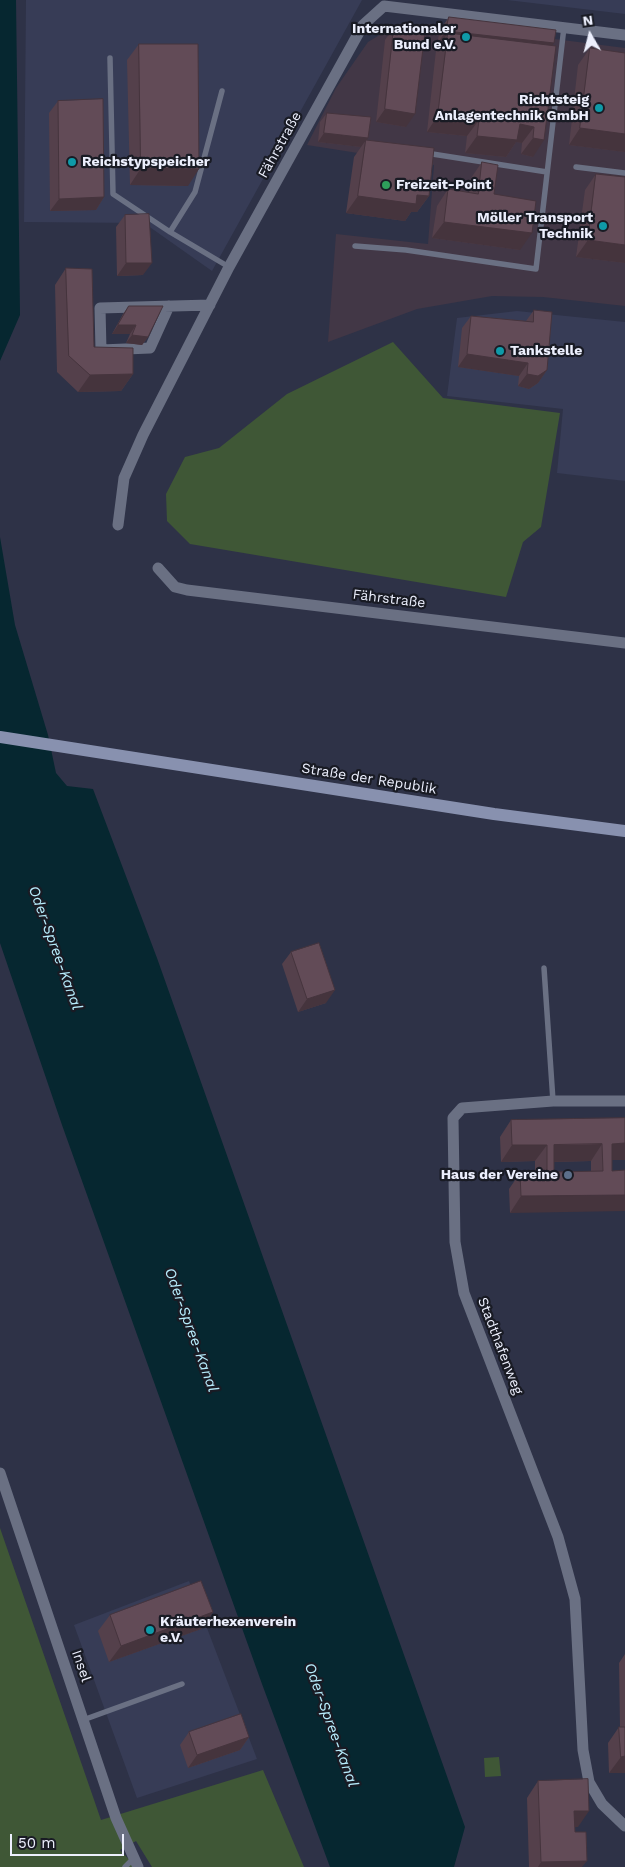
<!DOCTYPE html>
<html>
<head>
<meta charset="utf-8">
<style>
  body { margin:0 }
  #map { position:relative; width:625px; height:1867px; overflow:hidden; background:#2e3247; font-family:"Work Sans",sans-serif }
  canvas { display:block }
  .north { position:absolute; left:565px; top:10px; width:50px; height:50px; -webkit-text-stroke:4px #191b24; paint-order:stroke; rotate:352deg; font-size:14px; font-weight:700; line-height:20px; text-align:center; color:#eceffd }
  .north::after { content:''; display:block; margin:auto; width:18px; height:22px; background:#eceffd; clip-path:polygon(50% 0,100% 100%,50% 72%,0 100%) }
  .scale { position:absolute; left:10px; top:1834px; width:114px; height:22px; box-sizing:border-box; border:2px solid #eceffd; border-top:0; padding-left:6px; font-size:15px; line-height:18px; white-space:nowrap; color:#eceffd; -webkit-text-stroke:4px #191b24; paint-order:stroke }
</style>
</head>
<body>
<div id="map">
<canvas width="625" height="1867"></canvas>
<div class="north">N</div>
<div class="scale">50 m</div>
</div>
<script>
const c = document.querySelector('canvas').getContext('2d');
c.lineJoin = 'round';
function fillPath(path, color) {
  c.fillStyle = color;
  c.fill(path, 'evenodd');
}
function stroke(path, color, width, dash) {
  c.strokeStyle = color;
  c.lineWidth = width;
  c.lineCap = dash ? 'butt' : 'round';
  c.setLineDash(dash || []);
  c.stroke(path);
}
function drawText(font, color, halo, rows, align = 'center') {
  c.font = font + ' "Work Sans",sans-serif';
  c.lineWidth = 4.5;
  c.setLineDash([]);
  c.textBaseline = 'middle';
  c.strokeStyle = halo;
  c.fillStyle = color;
  for (const [text, x, y, turn = 0] of rows) {
    c.save();
    c.translate(x, y);
    c.rotate((+turn || 0) * Math.PI / 180);
    c.textAlign = isNaN(turn) ? turn : align;
    if (halo) c.strokeText(text, 0, 0);
    c.fillText(text, 0, 0);
    c.restore();
  }
}
fillPath(new Path2D(`
  M26,0h336l-150,271 -68,-48 -120,-1z
  M507,0h118v14z
  M517,311l108,11v159l-68,-8 6,-64 -116,-13 10,-78z
  M189,1581l68,178 -120,39 -63,-173z`), '#373c56');
fillPath(new Path2D(`
  M437,24l188,24v258l-82,-9 -51,-1 -75,13 -89,33 8,-108 92,10 6,-79 -127,-20 29,-57 32,-46 28,-17z`), '#423746');
fillPath(new Path2D(`
  M393,342l50,56 117,15 -19,114 -18,15 -17,55 -316,-53 -23,-23 -1,-27 19,-37 34,-9 68,-54z
  M0,1528l101,292 162,-50 41,97h-152l-16,-26 -16,9 16,17h-136z
  M499,1757l2,19 -16,1 -1,-19z`), '#3f5736');
fillPath(new Path2D(`
  M0,0h16l4,315 -20,46z
  M0,537l15,88 33,110 8,38 11,13 26,3 64,169 308,869 -11,40h-124l-68,-183 -200,-559 -62,-182z`), '#062730');
stroke(new Path2D(`
  M110,58l3,136 57,38
  M222,91l-27,101 -25,40 59,35
  M426,153l121,19
  M576,167l49,6
  M355,246l51,4 130,19 28,-242
  M544,968l9,133
  M83,1720l99,-36
  M125,1867l8,-8`), '#6a7083', 5.5);
stroke(new Path2D(`
  M169,306l-19,42 -49,2 -1,-42 110,-3
  M118,525l6,-47 19,-43 86,-168 134,-242 21,-19 241,29
  M158,568l17,19 12,3 438,53
  M625,1101h-72l-91,7 -9,10 2,124 9,51 94,244 17,62 8,151 6,32 13,22 23,22
  M0,1473l116,345 22,49`), '#6a7083', 11);
stroke(new Path2D(`
  M0,737l494,77 131,17`), '#8891af', 12);
fillPath(new Path2D(`
  M449,17l104,28 -20,112 -12,-3 1,-11 -6,-1 -10,15 -41,-4 2,-17 -40,-4 9,-82 4,-6h-3l3,-14z
  M394,27l12,100 -30,-5 9,-82z
  M139,44l49,142 -58,-1 -3,-125z
  M590,48l35,104 -56,-7 9,-80z
  M58,101l46,96 -8,13 -46,1 -1,-98z
  M327,113l40,28 62,55 -12,16h-6l-6,9 -59,-8 8,-56 7,-10 -43,-5 2,-20z
  M482,162l12,32 26,56 -88,-12 5,-32 11,-17 21,3 2,-14z
  M596,174l29,3v86l-49,-6 9,-67z
  M125,215l18,60 -26,1 -1,-49z
  M66,268l28,79 39,27 -12,17 -43,1 -21,-20 -2,-87z
  M129,306l19,31 -6,8 -16,-2 4,-9h-18l11,-20z
  M534,310l13,60 -9,13 -9,6 -11,-3 1,-10 -61,-9 4,-39 9,-12 55,5z
  M291,952l35,51 -28,9 -16,-48z
  M625,1118v42h-13v11l-102,42 -1,-24 11,-16 15,-1v-11l-34,1 -1,-25 11,-17zM591,1161v10l-37,1v-10z
  M213,1612l-12,17 -92,33 -11,-31 12,-16z
  M625,1654v119h-16l-1,-30 11,-16h1l-1,-64z
  M189,1732l60,5 -9,13 -52,18 -8,-23z
  M538,1781l40,46h-3v5l7,35h-53l-2,-69z`), '#54404b');
fillPath(new Path2D(`
  M446,31l108,12 -9,13 -97,-23 -8,11h-3z
  M385,109l30,5 -9,13 -30,-5z
  M438,115l41,5 -12,16 -40,-4z
  M520,124l14,3 -12,16 -6,-1 -10,15 -41,-4 12,-17z
  M580,128l45,6v18l-56,-7z
  M324,133l44,5 -3,5 1,-3 -5,7 -43,-5z
  M533,138l11,2 -11,17 -12,-3z
  M141,168l58,1 -11,17 -58,-1z
  M417,195l12,1 -12,16h-6l-6,9 -59,-8 12,-17z
  M104,197l-8,13 -46,1 9,-12z
  M444,222l88,11 -12,17 -88,-12z
  M588,240l37,5v18l-49,-6z
  M126,263h26l-9,12 -26,1z
  M118,325h18l-6,9h-18z
  M132,335l16,2 -6,8 -16,-2z
  M467,354l61,9 -9,13 -61,-9z
  M547,370l-9,13 -9,6 -11,-3 9,-12z
  M133,374l-12,17 -43,1 12,-17z
  M335,990l-9,13 -28,9 9,-13z
  M625,1143v17h-22l9,-16z
  M602,1144l-11,17 -44,1 7,-17z
  M512,1145h35l-12,16 -34,1z
  M625,1195v16l-115,2 11,-17z
  M213,1612l-12,17 -92,33 12,-16z
  M249,1737l-9,13 -52,18 9,-13z
  M625,1756v17h-16l12,-16z
  M574,1811h15l-11,16 -16,1z
  M587,1861l-5,6h-44l3,-5z`), '#45343d');
const building = new Path2D(`
  M449,17l107,13 -2,13 -108,-12z
  M394,27l31,5 -10,82 -30,-5z
  M448,33l108,13 -12,94 -11,-2 1,-11 -14,-3 -3,16 -40,-4 2,-16 -41,-5z
  M139,44h59l1,125 -58,-1z
  M590,48l35,5v81l-45,-6z
  M103,99l1,98 -45,2 -1,-98z
  M327,113l44,4 -3,21 -44,-5z
  M366,140l68,8 -5,48 -12,-1 -1,9 -58,-8z
  M482,162l16,3 -4,29 42,7 -4,32 -88,-11 4,-33 30,5z
  M596,174l29,3v68l-37,-5z
  M149,214l3,49h-26l-1,-48z
  M66,268l26,1 2,78 39,1v26l-43,1 -21,-19z
  M129,306h34l-15,31 -16,-2 4,-10h-18z
  M534,310l18,2 -5,58 -9,6 -11,-2 1,-11 -61,-9 4,-38 62,6z
  M319,943l16,47 -28,9 -16,-47z
  M625,1118v25l-13,1v27l13,-1v25l-104,1 -1,-23 27,-2v-26h-35l-1,-25zM602,1144l1,27 -49,1v-27z
  M201,1581l12,31 -92,34 -11,-31z
  M241,1714l8,23 -52,18 -8,-23z
  M619,1727h6v29l-4,1z
  M588,1779l1,32h-15l1,21h11l1,29 -46,1 -3,-81z`);
fillPath(building, '#624b57');
stroke(building, '#45343d', 1);
for (const [x, y, r, color] of [
  [466,37,5,"#0f9aa8"],
  [599,108,5,"#0f9aa8"],
  [72,162,5,"#0f9aa8"],
  [386,185,5,"#2e9e5b"],
  [603,226,5,"#0f9aa8"],
  [500,351,5,"#0f9aa8"],
  [568,1175,5,"#5c6f8a"],
  [150,1630,5,"#0f9aa8"]
]) {
  const dot = new Path2D();
  dot.arc(x, y, r, 0, 2 * Math.PI);
  c.fillStyle = color;
  c.fill(dot);
  stroke(dot, '#191b24', 2);
}
drawText('bold 14px', '#eceffd', '#191b24', [
  ["Internationaler",456,29],
  ["Bund e.V.",456,45],
  ["Richtsteig",589,100],
  ["Anlagentechnik GmbH",589,116],
  ["Reichstypspeicher",82,162,"left"],
  ["Freizeit-Point",396,185,"left"],
  ["Möller Transport",593,218],
  ["Technik",593,234],
  ["Tankstelle",510,351,"left"],
  ["Haus der Vereine",558,1175],
  ["Kräuterhexenverein",160,1622,"left"],
  ["e.V.",160,1638,"left"]
], 'right');
drawText('14px', '#eceffd', '#191b24', [
  ["Fährstraße",280,145,-61],
  ["Fährstraße",389,599,7],
  ["Straße der Republik",369,779,9],
  ["Stadthafenweg",500,1346,69],
  ["Insel",81,1666,71]
]);
drawText('italic 15px', '#b6ebfb', '#191b24', [
  ["Oder-Spree-Kanal",55,948,70],
  ["Oder-Spree-Kanal",191,1330,70],
  ["Oder-Spree-Kanal",331,1725,70]
]);
</script>
</body>
</html>
